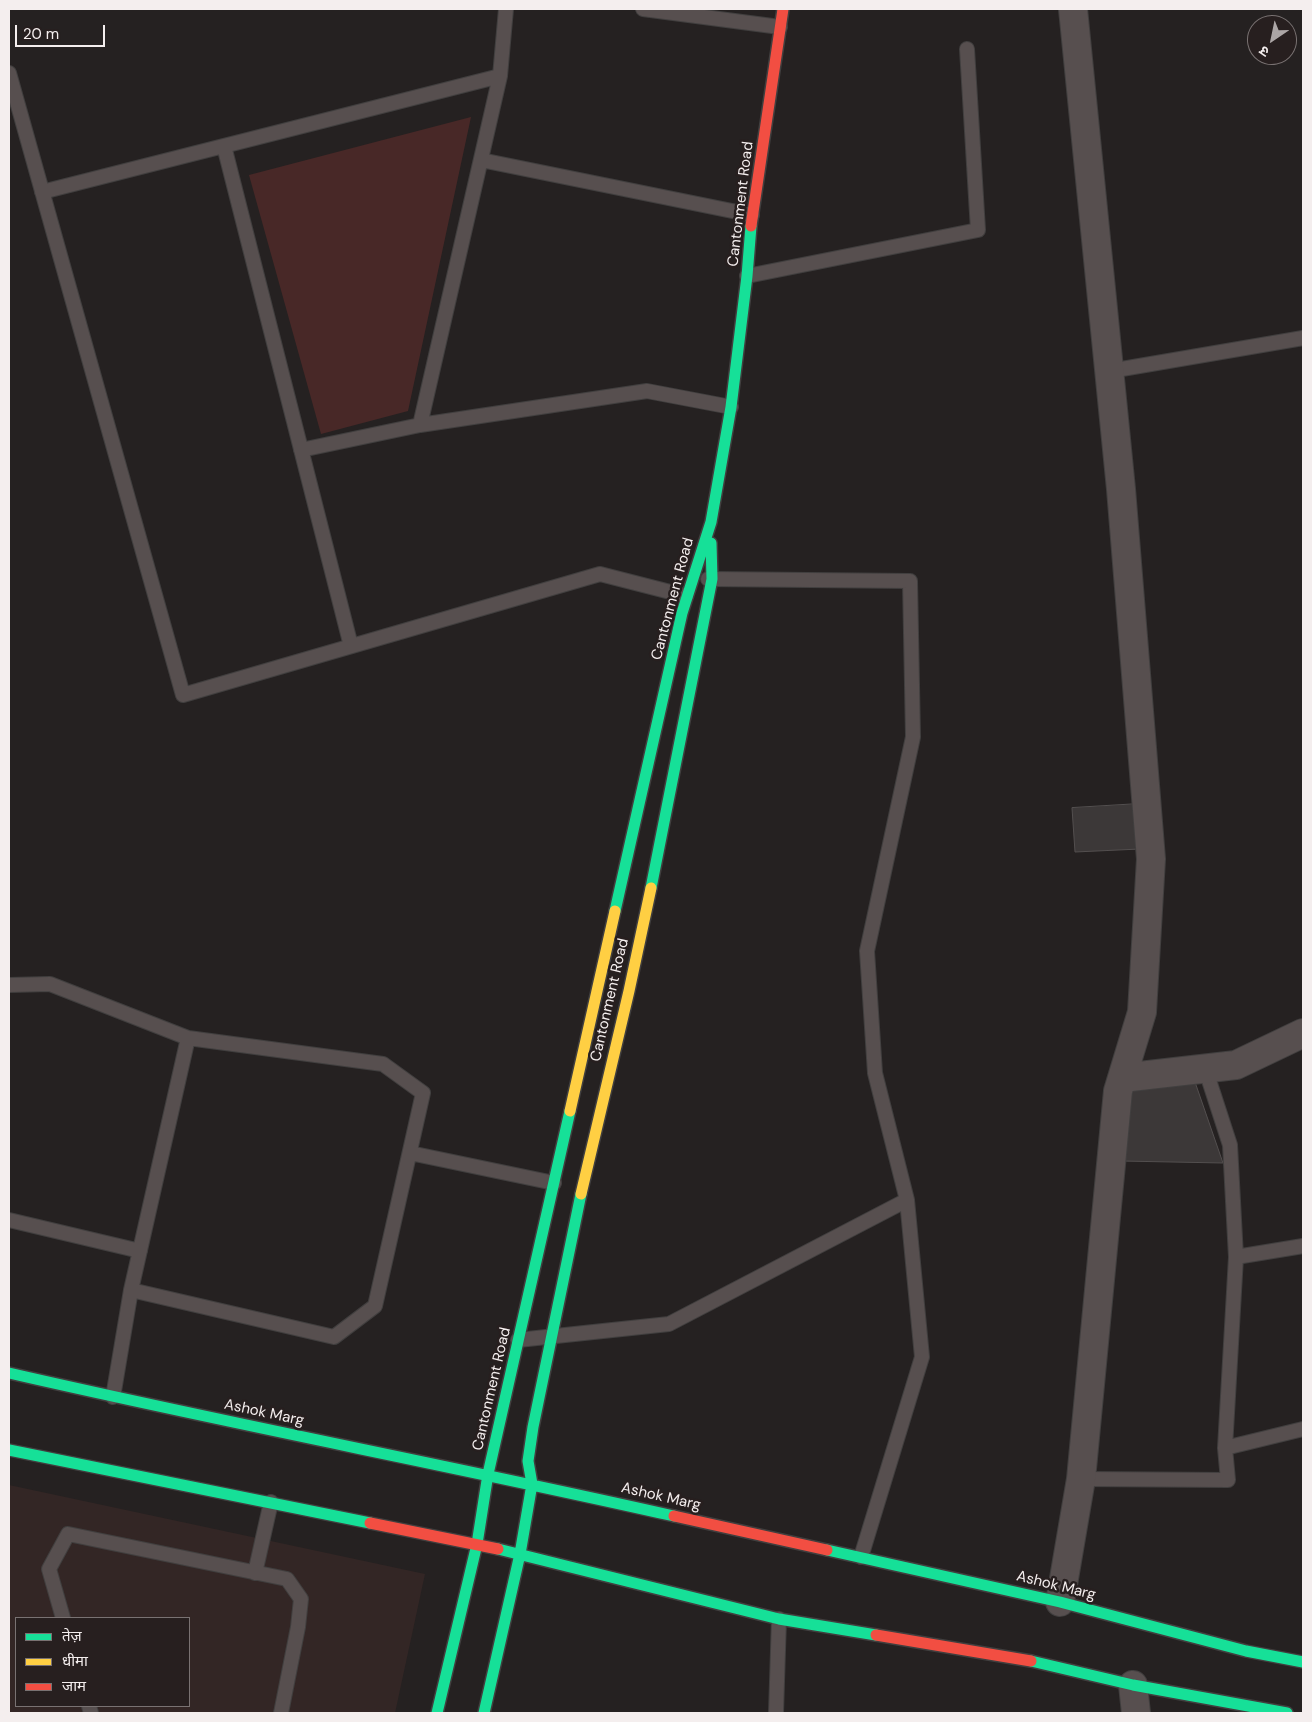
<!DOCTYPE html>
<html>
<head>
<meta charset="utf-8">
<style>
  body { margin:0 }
  #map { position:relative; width:1312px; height:1722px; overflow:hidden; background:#252121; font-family:"DM Sans","Noto Sans Devanagari",sans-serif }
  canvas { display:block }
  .frame { position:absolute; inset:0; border:10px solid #f4eeee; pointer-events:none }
  .legend { position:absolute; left:15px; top:1617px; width:175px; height:90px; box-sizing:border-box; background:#271f1f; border:1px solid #797272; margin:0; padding:6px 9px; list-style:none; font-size:15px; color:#f4eeee }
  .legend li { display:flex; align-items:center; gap:10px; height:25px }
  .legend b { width:25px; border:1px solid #797272 }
  .north { position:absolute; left:1247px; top:15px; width:50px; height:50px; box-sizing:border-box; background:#271f1f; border:1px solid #797272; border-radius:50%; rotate:214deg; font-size:14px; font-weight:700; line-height:20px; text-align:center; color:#f4eeee }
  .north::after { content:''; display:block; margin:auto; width:18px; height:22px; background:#aca6a6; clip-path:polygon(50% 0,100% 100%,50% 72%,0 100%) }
  .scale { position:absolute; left:15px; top:25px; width:90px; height:22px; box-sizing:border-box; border:2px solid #f4eeee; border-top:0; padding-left:6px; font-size:15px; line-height:18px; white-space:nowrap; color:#f4eeee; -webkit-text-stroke:4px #271f1f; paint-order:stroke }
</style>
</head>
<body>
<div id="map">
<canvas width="1312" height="1722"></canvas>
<div class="frame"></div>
<ul class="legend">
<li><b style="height:6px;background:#16e098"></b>तेज़</li>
<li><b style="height:6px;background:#ffcf43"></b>धीमा</li>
<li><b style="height:6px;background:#f24e42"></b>जाम</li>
</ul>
<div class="north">उ</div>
<div class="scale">20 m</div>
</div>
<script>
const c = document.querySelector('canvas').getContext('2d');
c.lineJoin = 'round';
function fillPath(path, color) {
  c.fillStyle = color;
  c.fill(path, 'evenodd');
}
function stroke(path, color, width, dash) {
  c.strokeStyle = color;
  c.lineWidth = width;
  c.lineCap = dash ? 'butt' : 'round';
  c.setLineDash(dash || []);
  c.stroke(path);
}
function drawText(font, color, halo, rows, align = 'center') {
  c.font = font + ' "DM Sans",sans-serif';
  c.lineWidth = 5;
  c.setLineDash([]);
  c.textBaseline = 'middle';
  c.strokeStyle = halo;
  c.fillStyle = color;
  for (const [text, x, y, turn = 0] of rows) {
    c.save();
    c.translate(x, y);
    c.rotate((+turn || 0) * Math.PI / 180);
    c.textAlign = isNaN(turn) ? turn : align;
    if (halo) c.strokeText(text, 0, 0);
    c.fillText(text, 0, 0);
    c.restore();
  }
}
fillPath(new Path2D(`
  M9,1485l416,89 -30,139h-386zM16,1618h173v88h-173z`), '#332625');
fillPath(new Path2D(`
  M471,117l-63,294 -87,23 -72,-259z`), '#482827');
const building = new Path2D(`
  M1138,804l2,45 -65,3 -3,-44z
  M1195,1082l28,81 -102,-2 4,-71z`);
fillPath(building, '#3c3838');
stroke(building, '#534f4f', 1);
const lane = new Path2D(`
  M643,9l137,18
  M9,73l174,622 417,-121 86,22
  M224,146l127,500
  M481,160l271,55
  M42,192l458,-116
  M747,276l231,-46 -11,-181
  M1110,371l193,-33
  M420,425l80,-349 6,-67
  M301,450l119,-25 227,-34 84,16
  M9,985l41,-1 138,54 195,26 40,29 -48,213 -41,31 -203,-47
  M410,1153l144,30
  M9,1220l131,31
  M1236,1257l67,-11
  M518,1340l151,-16 238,-124 -32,-127 -8,-122 46,-214 -3,-156 -202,-2
  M113,1397l18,-107 57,-252
  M1225,1448l78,-19
  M1081,1479l147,1 -3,-32 11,-191 -6,-112 -25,-77
  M861,1557l61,-200 -15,-157
  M255,1573l16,-71
  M63,1618l-14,-49 19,-35 219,45 14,20 -3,28 -17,86
  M89,1706l2,7
  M776,1713l3,-94`);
const street = new Path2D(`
  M1122,1078l114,-13 67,-32
  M1060,1602l21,-123 37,-388 24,-79 9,-153 -30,-370 -48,-480
  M1133,1685l3,28`);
const fast = new Path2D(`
  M651,888l61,-309 -1,-36
  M615,911l67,-298 29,-91 20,-115 16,-131 4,-50
  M9,1373c221,51 444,93 665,143
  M9,1450l361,73
  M498,1549l281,70 97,16
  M827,1550l233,52 186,49 57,11
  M1031,1661l102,24 154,28
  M437,1713l40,-169 11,-70 82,-363
  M484,1713l36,-159 12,-70 -4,-23 5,-34 48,-233`);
const slow = new Path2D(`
  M570,1111l45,-200
  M581,1194l48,-203 22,-103`);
const jam = new Path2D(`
  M751,226l32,-217
  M674,1516l153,34
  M370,1523l128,26
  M876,1635l155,26`);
stroke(lane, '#413f3f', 16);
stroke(street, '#413f3f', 30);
stroke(fast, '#413f3f', 14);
stroke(slow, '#413f3f', 14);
stroke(jam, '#413f3f', 14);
stroke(lane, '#574f4f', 14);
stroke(street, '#574f4f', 28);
stroke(fast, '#16e098', 11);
stroke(slow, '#ffcf43', 11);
stroke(jam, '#f24e42', 11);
drawText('15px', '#f4eeee', '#271f1f', [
  ["Cantonment Road",741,204,-83],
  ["Cantonment Road",673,599,-75],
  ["Cantonment Road",610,1000,-77],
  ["Cantonment Road",492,1389,-77],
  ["Ashok Marg",264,1413,12],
  ["Ashok Marg",661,1497,13],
  ["Ashok Marg",1056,1586,14]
]);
</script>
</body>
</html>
